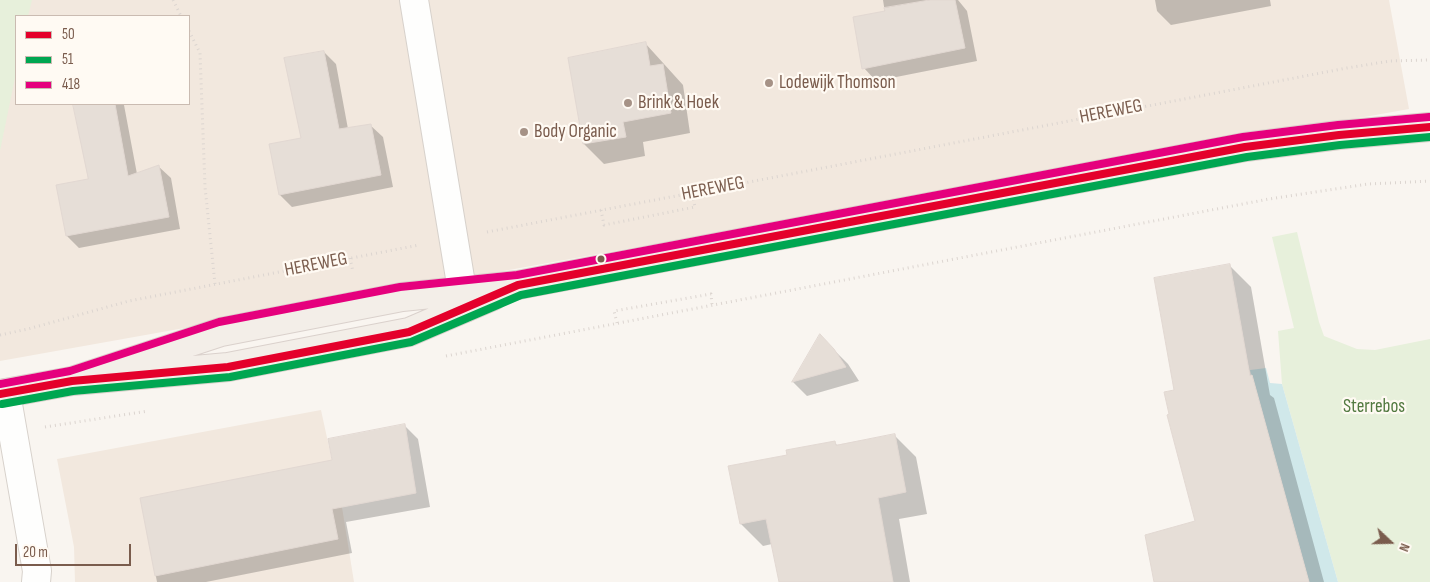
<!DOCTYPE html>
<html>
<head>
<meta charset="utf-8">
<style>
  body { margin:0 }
  #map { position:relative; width:1430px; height:582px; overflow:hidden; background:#f9f5f0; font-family:"Sofia Sans Condensed",sans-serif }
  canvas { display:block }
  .legend { position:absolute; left:15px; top:15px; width:175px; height:90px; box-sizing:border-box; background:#fffaf3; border:1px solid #cabbb1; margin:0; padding:6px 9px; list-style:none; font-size:15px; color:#7a5c4d }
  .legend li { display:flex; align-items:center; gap:10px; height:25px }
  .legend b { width:25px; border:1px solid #cabbb1 }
  .north { position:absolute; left:1365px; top:517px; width:50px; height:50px; -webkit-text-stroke:4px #fffaf3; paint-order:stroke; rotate:111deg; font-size:14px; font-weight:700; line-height:20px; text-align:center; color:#7a5c4d }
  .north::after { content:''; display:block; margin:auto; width:18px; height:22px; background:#7a5c4d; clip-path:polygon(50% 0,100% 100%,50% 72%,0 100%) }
  .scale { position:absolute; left:15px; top:544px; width:116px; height:22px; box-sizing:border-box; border:2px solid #7a5c4d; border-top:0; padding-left:6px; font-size:15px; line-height:18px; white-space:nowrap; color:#7a5c4d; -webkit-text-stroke:4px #fffaf3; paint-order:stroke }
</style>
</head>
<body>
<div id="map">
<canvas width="1430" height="582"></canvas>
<ul class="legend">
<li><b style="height:6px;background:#e4002b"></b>50</li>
<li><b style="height:6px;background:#00a651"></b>51</li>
<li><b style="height:6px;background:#e5007d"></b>418</li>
</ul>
<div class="north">N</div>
<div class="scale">20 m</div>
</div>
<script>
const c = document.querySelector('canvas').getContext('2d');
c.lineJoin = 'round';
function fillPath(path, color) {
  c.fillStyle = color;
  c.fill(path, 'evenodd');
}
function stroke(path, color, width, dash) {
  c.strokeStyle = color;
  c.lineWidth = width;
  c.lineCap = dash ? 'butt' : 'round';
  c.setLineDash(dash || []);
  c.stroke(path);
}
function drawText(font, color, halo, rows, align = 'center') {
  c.font = font + ' "Sofia Sans Condensed",sans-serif';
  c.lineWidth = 4.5;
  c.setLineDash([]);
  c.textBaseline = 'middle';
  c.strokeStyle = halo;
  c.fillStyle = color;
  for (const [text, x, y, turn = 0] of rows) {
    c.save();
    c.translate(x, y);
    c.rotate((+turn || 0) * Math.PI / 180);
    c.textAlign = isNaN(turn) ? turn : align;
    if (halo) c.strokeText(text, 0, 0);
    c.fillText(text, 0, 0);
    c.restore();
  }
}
fillPath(new Path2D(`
  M0,0h1389l20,109 -1409,252zM16,16h173v88h-173z
  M321,410l21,97 12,75h-279l-1,-35 -17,-88z`), '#f2e8de');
fillPath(new Path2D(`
  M0,0h32l-4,16h-12v57l-16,78z
  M1297,232l22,90 5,14 33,13 18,1 55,-11v243h-92l-56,-198 -4,-53 16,-3 -22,-91z`), '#e7f0db');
fillPath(new Path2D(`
  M1266,368l4,15 12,1 56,198h-30l-58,-212z`), '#d0e8ea');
fillPath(new Path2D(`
  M883,0h75l9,11 10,50 -101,20 -12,-13 21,-55z
  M1155,0h115l1,6 -100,19 -14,-14z
  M645,43l38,42 7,48 -47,9 2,14 -41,8 -20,-20 -15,-85z
  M324,52l12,12 12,65 22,-4 13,12 10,50 -101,20 -12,-12 22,-56z
  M74,104l50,1 13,69 21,-8 13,12 9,51 -101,19 -12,-12 23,-56z
  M1230,266l21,21 19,108 4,3 50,184h-168l41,-61 -27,-106 5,-24z
  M820,336l28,28 11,17 -52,15 -14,-14z
  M404,425l14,14 12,68 -84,15 6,31 -146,29h-49l-16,-83 193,-38z
  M894,435l22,22 11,57 -28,5 11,63h-130l-8,-38 -9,2 -22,-22 -11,-57 59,-11 46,-13 3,3z`), '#0003');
const building = new Path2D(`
  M930,0h25l10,48 -103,21 -9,-52 32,-6 -1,-3z
  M646,42l4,24 13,-2 8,49 -48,9 3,15 -43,7 -15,-86z
  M324,51l15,78 32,-5 10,51 -102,20 -10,-51 32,-6 -17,-80z
  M73,104h42l13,72 31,-11 10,52 -103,19 -10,-51 32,-6z
  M1230,264l20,112 2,-1 57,207h-155l-9,-47 50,-14 -28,-106 2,-1 -5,-22 10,-2 -20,-112z
  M820,334l14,15 12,18 -54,15z
  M405,424l11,69 -84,16 6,30 -183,37 -15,-78 192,-38 -4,-21z
  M895,434l11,58 -28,6 15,84h-114l-13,-63 -26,5 -12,-58 59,-11 -1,-5 49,-9 1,4z`);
fillPath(building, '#e6ded7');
stroke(building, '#e2d8d2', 1);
const minor = new Path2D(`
  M414,0l51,308
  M6,393l31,178 -1,11`);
const major = new Path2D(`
  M72,381l149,-49 181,-35 116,-12 727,-138 94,-12 91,-8
  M0,394l72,-13 156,-14 181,-35 84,-36`);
stroke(minor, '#d7d1cb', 30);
stroke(major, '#dad1cc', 30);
stroke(new Path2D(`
  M173,0l8,16
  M189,31l11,22 5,134 10,97
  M601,210l3,15 91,-18 -3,-14
  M487,232l860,-164 43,-7 40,-1
  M350,258l3,14
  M617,323l-3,-12 97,-17 1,11
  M0,335l28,-6 101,-28 290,-56
  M446,356l823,-157 99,-15 62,-3
  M45,427l103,-16`), '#dcd5d0', 3, [1, 4]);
stroke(minor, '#fefefd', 28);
stroke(major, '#f3eee8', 28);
stroke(new Path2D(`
  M0,394l72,-13 156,-14 181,-35 109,-47 727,-138 94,-12 91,-8`), '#e4002b', 8);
stroke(new Path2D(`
  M2,404l71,-13 157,-14 181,-35 110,-47 726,-138 93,-12 90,-8`), '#00a651', 8);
stroke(new Path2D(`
  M0,384l70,-13 149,-49 181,-35 117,-12 726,-138 95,-12 91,-8`), '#e5007d', 8);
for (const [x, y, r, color] of [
  [769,83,5,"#a69286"],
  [628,103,5,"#a69286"],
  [524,132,5,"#a69286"],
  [601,259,4.5,"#7a5c4d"]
]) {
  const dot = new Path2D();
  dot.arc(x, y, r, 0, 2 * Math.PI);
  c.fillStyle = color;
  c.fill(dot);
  stroke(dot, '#fffaf3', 2);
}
drawText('19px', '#7a5c4d', '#fffaf3', [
  ["Lodewijk Thomson",779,83],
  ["Brink & Hoek",638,103],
  ["Body Organic",534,132]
], 'left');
drawText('19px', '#7a5c4d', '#fffaf3', [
  ["HEREWEG",1111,112,-11],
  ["HEREWEG",713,189,-11],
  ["HEREWEG",316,265,-11]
]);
drawText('19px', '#537a41', '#fffaf3', [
  ["Sterrebos",1374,407]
]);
</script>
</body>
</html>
